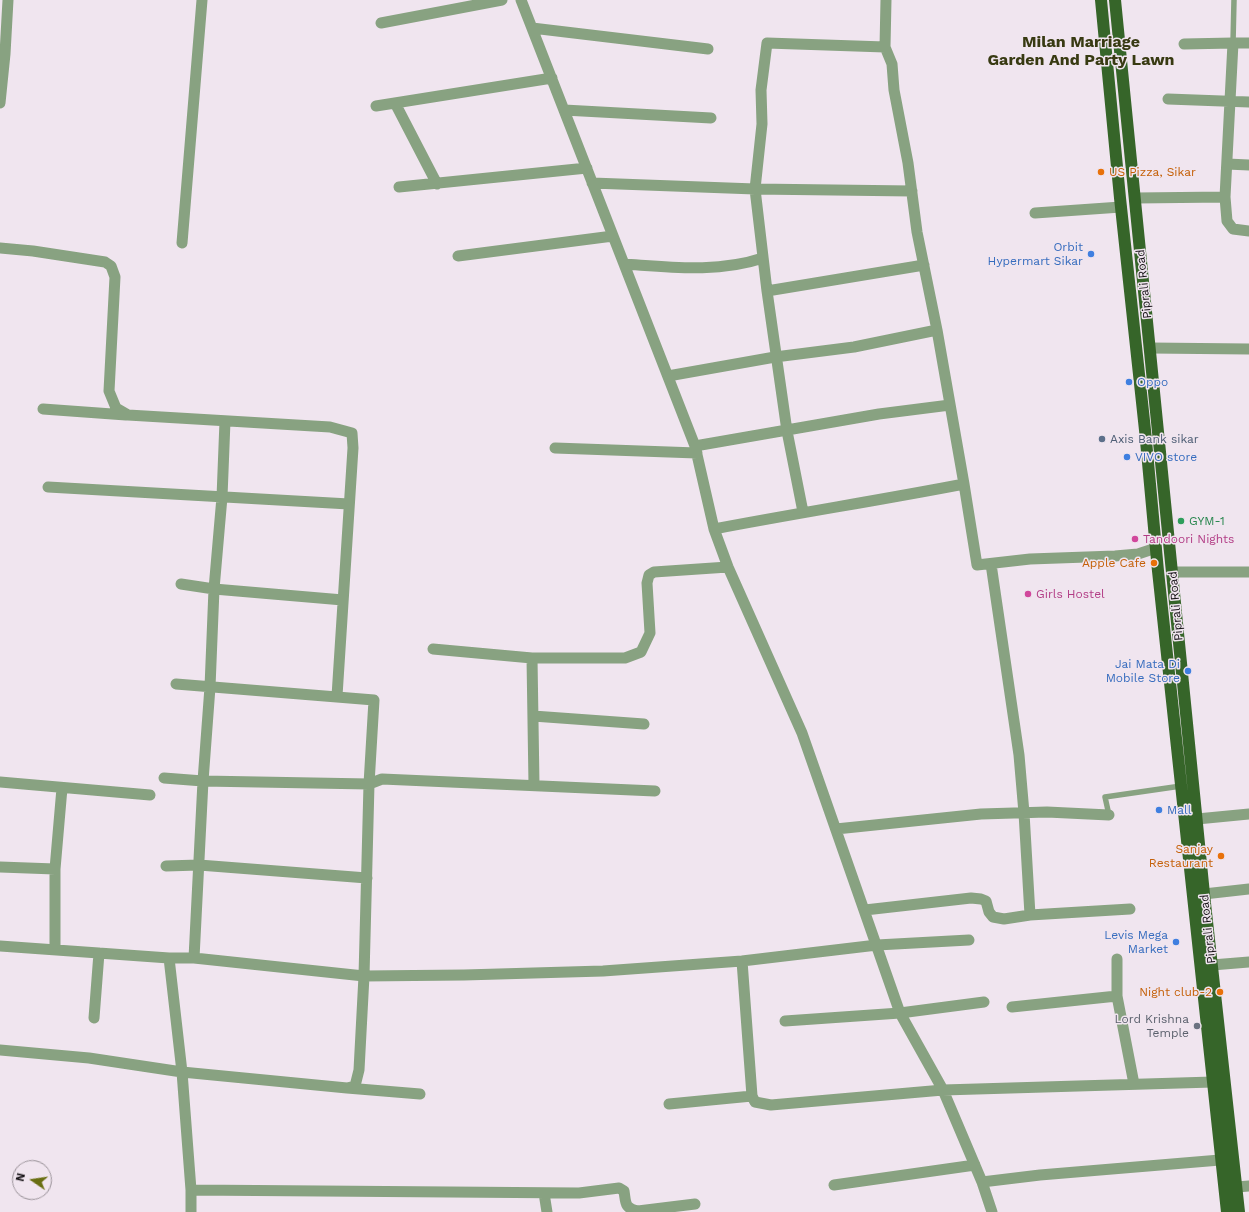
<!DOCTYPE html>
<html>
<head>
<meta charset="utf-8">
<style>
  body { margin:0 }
  #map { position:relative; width:1249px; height:1212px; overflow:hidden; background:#f0e5ef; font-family:"Work Sans",sans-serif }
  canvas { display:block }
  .north { position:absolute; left:12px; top:1160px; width:40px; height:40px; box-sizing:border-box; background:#f0e5ef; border:1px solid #9a9299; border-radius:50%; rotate:283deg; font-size:11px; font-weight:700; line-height:16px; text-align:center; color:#191519 }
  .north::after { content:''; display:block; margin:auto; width:14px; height:18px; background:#696e12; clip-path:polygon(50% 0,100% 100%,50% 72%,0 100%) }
</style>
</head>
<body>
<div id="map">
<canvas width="1249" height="1212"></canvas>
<div class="north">N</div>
</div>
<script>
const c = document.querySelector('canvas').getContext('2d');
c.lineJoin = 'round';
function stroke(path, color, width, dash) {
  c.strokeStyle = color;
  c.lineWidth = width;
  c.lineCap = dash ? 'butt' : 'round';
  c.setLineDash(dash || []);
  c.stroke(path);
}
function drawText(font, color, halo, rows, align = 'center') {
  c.font = font + ' "Work Sans",sans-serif';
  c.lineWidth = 3;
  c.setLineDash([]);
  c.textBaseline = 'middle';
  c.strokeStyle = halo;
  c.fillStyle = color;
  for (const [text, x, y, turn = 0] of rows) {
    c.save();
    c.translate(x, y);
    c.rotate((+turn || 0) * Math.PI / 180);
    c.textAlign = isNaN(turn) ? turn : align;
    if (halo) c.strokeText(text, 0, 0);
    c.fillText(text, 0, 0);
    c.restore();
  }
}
stroke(new Path2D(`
  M1233,43l1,-43
  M1109,815l-4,-18 76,-11`), '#88a281', 5.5);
stroke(new Path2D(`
  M521,0l174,446 19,83 14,38 74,166 98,280 43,77 39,92 10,30
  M886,0l-1,47 7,17 2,26 14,73 9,69 20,98 27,154 13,81 53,-6 85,-3 23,-2 18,-6
  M381,23l121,-23
  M532,28l176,21
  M1233,43l-8,154 2,24 6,8 16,2
  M1184,44l49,-1h16
  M885,47l-118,-4 -6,47 1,34 -7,65 12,102 157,-26
  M1168,99l81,3
  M0,103l5,-49 3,-54
  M395,103l42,81
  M376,106l176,-28
  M564,110l147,8
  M1227,164l22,1
  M592,183l163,6 157,2
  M399,187l188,-19
  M1136,198l89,-1
  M1035,213l86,-6
  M182,243l20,-243
  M0,248l33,3 72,11 6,4 4,11 -6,114 7,17 12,7 202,12 22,6 1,15 -16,248
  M458,256l155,-20
  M624,264c46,3 94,9 139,-6
  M767,291l20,140 16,81
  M1150,348l99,1
  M668,376l107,-19 79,-10 83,-17
  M43,409l83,6
  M695,446l184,-32 71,-9
  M555,448l142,5
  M48,487l301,17
  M714,529c84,-16 167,-29 250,-45
  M991,564l28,191 5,58 6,102
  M1173,572h76
  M181,584l33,5 129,11
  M433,649l99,9h93l16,-6 9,-19 -3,-50 2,-8 5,-3 74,-5
  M532,658l2,127
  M176,684l198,16 -5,84
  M533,716l111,8
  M0,782l150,13
  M369,784l13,-5 273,12
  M1197,819l52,-5
  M836,829l145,-15 66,-2 62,3
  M166,866l33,-1 168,13
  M0,867l55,2
  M1204,894l45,-5
  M865,910l106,-12 10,1 5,2 3,11 4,5 11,2 26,-4 100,-6
  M0,946l169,12h25l170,18 100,-1 139,-4 139,-10 135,-16 92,-5
  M55,950v-81l7,-81
  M169,958l13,114 9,118v22
  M194,958l9,-177 7,-94 4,-98 8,-92 3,-76
  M742,961l10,135 3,6 16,3 172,-15 270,-8
  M1212,965l37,-3
  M1117,996v-37
  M1012,1007l105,-11 17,88
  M94,1018l5,-65
  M785,1021l115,-8 84,-11
  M0,1050l89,8 93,14 165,16 8,-2 4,-16 5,-94 5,-192 -166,-3 -39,-3
  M347,1088l73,6
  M669,1104l83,-8
  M982,1182l58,-7 180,-15
  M834,1185l141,-20
  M1237,1187l12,-1
  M191,1190l388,3 40,-5 5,3c2,12 0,17 14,20l57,-7
  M544,1193l3,19`), '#88a281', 11);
stroke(new Path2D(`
  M1101,0l19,198 25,232 13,141 69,641
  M1115,0l89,894 35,318`), '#366529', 12);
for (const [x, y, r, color] of [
  [1101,172,4,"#e8710a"],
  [1091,254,4,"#3f7fe0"],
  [1129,382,4,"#3f7fe0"],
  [1102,439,4,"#5c6f8a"],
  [1127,457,4,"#3f7fe0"],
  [1181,521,4,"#2e9e5b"],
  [1135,539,4,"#d1479c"],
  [1154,563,4,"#e8710a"],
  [1028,594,4,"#d1479c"],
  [1188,671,4,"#3f7fe0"],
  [1159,810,4,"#3f7fe0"],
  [1221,856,4,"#e8710a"],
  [1176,942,4,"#3f7fe0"],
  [1220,992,4,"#e8710a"],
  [1197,1026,4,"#6b7280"]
]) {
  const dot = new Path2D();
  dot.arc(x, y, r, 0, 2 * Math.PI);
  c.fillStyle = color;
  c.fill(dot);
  stroke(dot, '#f0e5ef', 1.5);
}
drawText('12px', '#c56008', '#f0e5ef', [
  ["US Pizza, Sikar",1109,172,"left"],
  ["Apple Cafe",1146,563],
  ["Sanjay",1213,849],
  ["Restaurant",1213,863],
  ["Night club-2",1212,992]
], 'right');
drawText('12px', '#366cbe', '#f0e5ef', [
  ["Orbit",1083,247],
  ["Hypermart Sikar",1083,261],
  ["Oppo",1137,382,"left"],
  ["VIVO store",1135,457,"left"],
  ["Jai Mata Di",1180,664],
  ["Mobile Store",1180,678],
  ["Mall",1167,810,"left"],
  ["Levis Mega",1168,935],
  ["Market",1168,949]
], 'right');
drawText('12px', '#191519', '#f0e5ef', [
  ["Piprali Road",1144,284,-96],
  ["Piprali Road",1176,606,-95],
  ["Piprali Road",1208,929,-96]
]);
drawText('12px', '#4e5e75', '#f0e5ef', [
  ["Axis Bank sikar",1110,439]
], 'left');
drawText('12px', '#27864d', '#f0e5ef', [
  ["GYM-1",1189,521]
], 'left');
drawText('12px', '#b23c85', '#f0e5ef', [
  ["Tandoori Nights",1143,539],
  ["Girls Hostel",1036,594]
], 'left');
drawText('12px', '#5b616d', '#f0e5ef', [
  ["Lord Krishna",1189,1019],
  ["Temple",1189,1033]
], 'right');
drawText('bold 16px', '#383a12', '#f0e5ef', [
  ["Milan Marriage",1081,42],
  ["Garden And Party Lawn",1081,60]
]);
</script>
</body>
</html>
